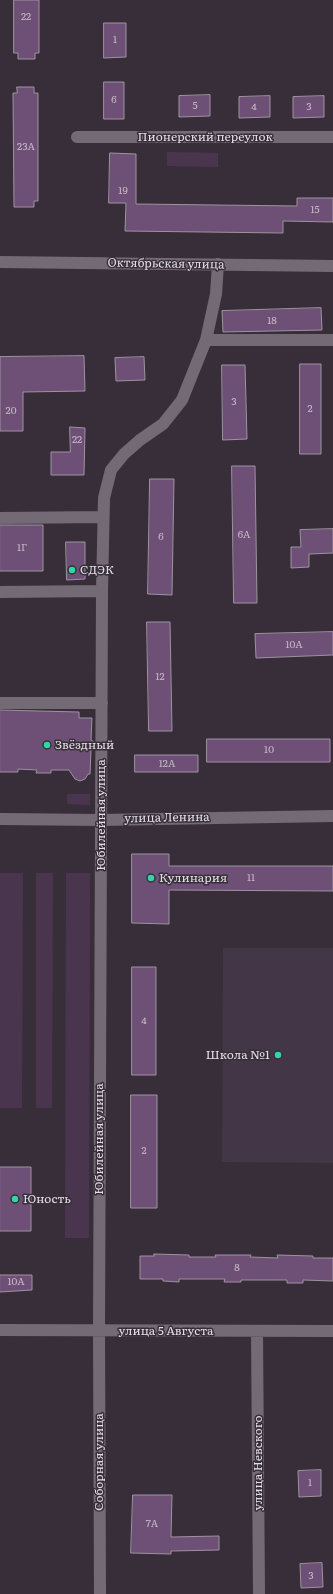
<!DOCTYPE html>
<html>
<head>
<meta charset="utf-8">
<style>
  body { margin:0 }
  canvas { display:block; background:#372e39 }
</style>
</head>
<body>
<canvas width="333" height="1594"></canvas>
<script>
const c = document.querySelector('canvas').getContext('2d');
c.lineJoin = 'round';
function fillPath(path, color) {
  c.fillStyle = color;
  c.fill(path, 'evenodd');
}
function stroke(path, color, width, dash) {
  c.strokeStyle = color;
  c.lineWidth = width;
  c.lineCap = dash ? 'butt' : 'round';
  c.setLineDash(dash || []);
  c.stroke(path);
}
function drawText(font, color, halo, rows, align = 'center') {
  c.font = font + ' Literata,serif';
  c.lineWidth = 3;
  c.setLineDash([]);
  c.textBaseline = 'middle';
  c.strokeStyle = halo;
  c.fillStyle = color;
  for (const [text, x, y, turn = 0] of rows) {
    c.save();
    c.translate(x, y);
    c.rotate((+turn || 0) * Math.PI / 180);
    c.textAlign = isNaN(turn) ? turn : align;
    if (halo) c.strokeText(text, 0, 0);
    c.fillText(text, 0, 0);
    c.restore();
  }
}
fillPath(new Path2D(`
  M223,948h110v215l-111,-1z`), '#433747');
fillPath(new Path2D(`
  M167,152l51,1v14l-51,-1z
  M67,794h23v11l-23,-1z
  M0,873h23l-1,235h-22z
  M36,873h17l-1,235h-16z
  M66,873h24l-1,365h-24z`), '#49364e');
const building = new Path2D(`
  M14,0h25v53h-4v6h-17v-6h-4z
  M104,23h22v34l-22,1z
  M104,82h20v37h-20z
  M17,87h17v6h4v108h-4v6h-20l-1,-114h4z
  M210,95v21l-31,1v-21z
  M270,96v21l-31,1v-21z
  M324,96v21l-31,1v-21z
  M110,153l26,1v50l161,2v-8h36v24l-50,-1v12l-158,-2 1,-28h-17z
  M321,308l1,22 -99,2 -1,-21z
  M84,356l1,35 -62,1v39h-23v-74z
  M144,357l1,23 -29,1 -1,-23z
  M300,364h21v90h-21z
  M222,365h23l2,74 -24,1z
  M70,427l15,1 -1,47h-33v-23h19z
  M232,466h23l2,137h-23z
  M150,479h24l-2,116 -24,-1z
  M0,525h43v46h-43z
  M333,529v24l-24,1v13l-18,1v-21h10l-1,-17z
  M66,542h19v37l-18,1z
  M147,622h23l2,109h-23z
  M333,632v23l-77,3 -1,-24z
  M0,710l79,2v6h13l-1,22 3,2v6l-3,2 -1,24h-2l-3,5 -5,2 -5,-2 -6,-9h-18v3h-15l1,-3 -19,-1v3h-18z
  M207,739h123v23h-123z
  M135,755h63v17h-63z
  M132,854h37v12h164v25l-164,-1v34l-37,-1z
  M132,967h24v108h-24z
  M131,1095h26v113h-26z
  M0,1167h31v64h-31z
  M154,1254l35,1v2h27l-1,-2h36l-1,2 28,1 -1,-3 36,1v2h20v23l-30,-1v3h-16v-3h-46v2h-17l1,-3h-46v3l-16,-1v-2h-23v-23h14z
  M0,1275h32v15l-32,2z
  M321,1470v26l-22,1 -1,-26z
  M133,1495h39l-1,42 48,-1v14l-48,1v3l-40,-1z
  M322,1563l1,24 -22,1 -1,-24z`);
fillPath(building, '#6e5076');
stroke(building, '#9d93a0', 1);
stroke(new Path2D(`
  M77,137h256
  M0,262l333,4
  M206,340h127
  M0,518l103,-1
  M0,592l102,-1
  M0,703h102
  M0,819l101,1 232,-4
  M0,1330l333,1
  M257,1331l2,263
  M100,1594l-1,-264 3,-739 2,-93 7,-28 13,-16 16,-14 23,-16 19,-24 24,-60 10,-46 2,-30`), '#746a76', 12);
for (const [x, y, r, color] of [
  [72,570,4,"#35d4a7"],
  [47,745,4,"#35d4a7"],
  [151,878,4,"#35d4a7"],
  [278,1055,4,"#35d4a7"],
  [15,1199,4,"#35d4a7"]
]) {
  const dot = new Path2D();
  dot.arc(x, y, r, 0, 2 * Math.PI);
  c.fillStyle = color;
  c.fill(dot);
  stroke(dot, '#372e39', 1.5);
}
drawText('10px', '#c6bac8', null, [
  ["22",26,17],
  ["1",115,40],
  ["6",114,100],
  ["5",195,106],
  ["4",254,107],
  ["3",309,107],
  ["23А",26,147],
  ["19",123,191],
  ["15",315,210],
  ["18",272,321],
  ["3",234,402],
  ["2",310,409],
  ["20",11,411],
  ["22",77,440],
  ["6А",244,535],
  ["6",161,537],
  ["1Г",22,548],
  ["10А",294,645],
  ["12",160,677],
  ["10",269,750],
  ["12А",167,764],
  ["11",251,878],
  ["4",144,1021],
  ["2",144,1151],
  ["8",237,1268],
  ["10А",16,1282],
  ["1",310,1483],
  ["7А",152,1524],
  ["3",311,1576]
]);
drawText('12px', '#e3dee4', '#372e39', [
  ["Пионерский переулок",205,137],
  ["Октябрьская улица",166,264,1],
  ["Юбилейная улица",101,815,-90],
  ["улица Ленина",167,818,-1],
  ["Юбилейная улица",99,1139,-90],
  ["улица 5 Августа",166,1331],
  ["Соборная улица",99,1462,-90],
  ["улица Невского",258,1463,-90]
]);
drawText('12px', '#e3dee4', '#372e39', [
  ["СДЭК",80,570],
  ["Звёздный",55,745],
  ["Кулинария",159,878],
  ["Школа №1",270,1055,"right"],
  ["Юность",23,1199]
], 'left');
</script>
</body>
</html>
